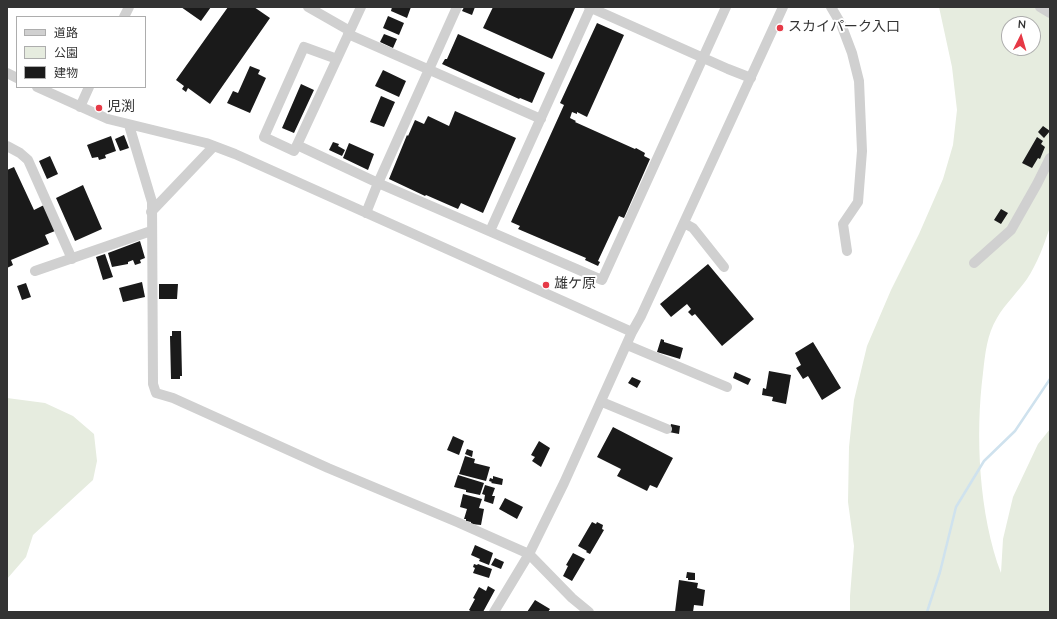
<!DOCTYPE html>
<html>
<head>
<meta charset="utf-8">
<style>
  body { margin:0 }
  #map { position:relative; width:1057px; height:619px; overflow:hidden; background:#fff; font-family:"Nunito Sans","Noto Sans JP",sans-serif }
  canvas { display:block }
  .frame { position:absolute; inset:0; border:8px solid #333; pointer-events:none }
  .legend { position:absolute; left:16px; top:16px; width:130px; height:72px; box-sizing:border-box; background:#fff; border:1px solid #adadad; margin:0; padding:5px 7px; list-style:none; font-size:12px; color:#333 }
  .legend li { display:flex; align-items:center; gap:8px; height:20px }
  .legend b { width:20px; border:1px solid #adadad }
  .north { position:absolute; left:1001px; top:16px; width:40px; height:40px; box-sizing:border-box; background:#fff; border:1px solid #adadad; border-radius:50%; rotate:5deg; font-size:11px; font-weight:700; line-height:16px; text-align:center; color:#333 }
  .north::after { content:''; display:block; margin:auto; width:14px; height:18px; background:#e63946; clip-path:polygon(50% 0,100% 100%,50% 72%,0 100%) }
</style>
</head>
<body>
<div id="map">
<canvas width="1057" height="619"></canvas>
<div class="frame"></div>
<ul class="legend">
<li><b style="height:5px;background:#d0d0d0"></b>道路</li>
<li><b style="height:11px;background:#e6ecdf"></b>公園</li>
<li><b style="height:11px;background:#1a1a1a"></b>建物</li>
</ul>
<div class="north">N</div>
</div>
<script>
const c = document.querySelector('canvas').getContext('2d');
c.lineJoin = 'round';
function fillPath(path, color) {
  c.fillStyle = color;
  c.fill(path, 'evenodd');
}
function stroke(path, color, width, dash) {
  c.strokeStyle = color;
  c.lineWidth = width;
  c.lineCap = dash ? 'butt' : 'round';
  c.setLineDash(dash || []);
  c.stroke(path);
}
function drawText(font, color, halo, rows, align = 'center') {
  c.font = font + ' "Nunito Sans","Noto Sans JP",sans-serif';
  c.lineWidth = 4;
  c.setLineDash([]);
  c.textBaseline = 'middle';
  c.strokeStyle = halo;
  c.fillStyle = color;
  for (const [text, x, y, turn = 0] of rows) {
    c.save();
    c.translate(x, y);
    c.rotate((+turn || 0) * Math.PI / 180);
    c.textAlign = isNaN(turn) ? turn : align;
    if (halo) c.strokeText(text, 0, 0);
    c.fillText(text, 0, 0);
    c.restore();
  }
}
fillPath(new Path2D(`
  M939,7h111v220c-6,18 -13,37 -23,52 -9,13 -22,25 -30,39 -10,16 -12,36 -14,55 -8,62 -4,142 18,200l2,-34 10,-42 25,-53 12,-15v183h-200v-16l4,-50 -6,-44 1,-55 5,-47 13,-54 24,-56 28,-56 24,-55 10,-34 4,-35 -5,-43zM1009,24h24v24h-24z
  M7,398l38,5 28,13 21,18 3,27 -4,19 -60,55 -7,22 -19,22z`), '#e6ecdf');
stroke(new Path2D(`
  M927,612l13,-40 16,-65 28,-46 31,-30 35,-52`), '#cfe2ee', 2.5);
fillPath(new Path2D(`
  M181,7h30l-10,14z
  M228,7h26l16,11 -60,86 -22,-16 -2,4 -4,-3 2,-3 -8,-6z
  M392,7h19l-4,11 -16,-7z
  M464,7h11l-3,8 -10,-4z
  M493,7h81l1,1 -23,51 -69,-31z
  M388,16l16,7 -5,12 -16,-7z
  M597,23l27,12 -37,82 -10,-5v2l-5,-2 -2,6 6,3 -1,1 60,27 1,-1 9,5 -1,3 6,3 -26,59 -5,-2 -21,45 2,1 -2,4 -13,-6 1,-2 -68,-29 2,-3 -9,-4 53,-117 -4,-2z
  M384,34l13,5 -4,9 -13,-6z
  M458,34l87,39 -13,30 -12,-5 -1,1 -77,-35 3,-5h2z
  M250,66l10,4 -2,4 8,4 -16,35 -23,-10 6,-12 5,2z
  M383,70l23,11 -7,16 -24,-11z
  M301,84l13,6 -20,43 -12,-5z
  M381,96l14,6 -11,25 -14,-5z
  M455,111l61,27 -33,75 -22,-10 -3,6 -32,-14 -1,1 -36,-17 18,-44 1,1 7,-16 9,4 4,-8 21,10z
  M1043,126l7,5 -6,7 -6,-6z
  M124,135l5,13 -9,3 -5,-12z
  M111,136l5,15 -11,4 1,3 -7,2 -1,-3 -6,1 -5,-13z
  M1037,137l6,4 -2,3 4,3 -5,12 -2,-1 -6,10 -10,-5z
  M333,142l6,2 -1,2 7,4 -3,6 -13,-6z
  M349,143l25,11 -6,16 -25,-12z
  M50,156l8,18 -11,5 -8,-18z
  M14,167l20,43 10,-5 11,26 -10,4 4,9 -38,16 2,5 -6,3v-98z
  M83,185l19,44 -27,12 -19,-43z
  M1001,209l7,4 -7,11 -7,-4z
  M140,241l5,17 -5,2 1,3 -6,2 -2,-5 -5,2v2l-16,3 -4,-14z
  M105,254l8,23 -10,3 -7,-23z
  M708,264l46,55 -32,27 -27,-32 -3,2 -4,-4 3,-3 -4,-5 -16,13 -11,-13z
  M142,282l3,15 -22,5 -4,-14z
  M26,283l5,14 -9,3 -5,-14z
  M159,284h19l-1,15h-18z
  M172,331h9l1,45h-2v3h-9l-1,-43h2z
  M661,339l3,1v2l19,6 -3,11 -23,-7z
  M813,342l28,46 -19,12 -14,-24 -5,3 -7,-11 5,-3 -6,-12z
  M769,371l22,4 -5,29 -14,-3 1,-4 -11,-2 1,-7 3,1z
  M735,372l16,7 -3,6 -15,-7z
  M632,377l9,4 -4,7 -9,-5z
  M671,424l9,2 -1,8 -10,-2z
  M613,427l60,31 -16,30 -7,-3 -3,6 -30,-15 4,-7 -24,-12z
  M453,436l11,5 -5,14 -12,-5z
  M539,441l11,7 -9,19 -9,-6 3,-4 -4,-2z
  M467,449l6,2 -1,6 -7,-3z
  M465,456l10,3 -1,4 16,4 -4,14 -27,-7z
  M458,475l26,8 -4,12 -14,-3v-2l-12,-3z
  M493,476l10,3 -1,6 -11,-2 1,-1 -3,-1 1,-3 3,1z
  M485,485l10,3 -3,8h3l-2,8 -9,-3 1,-6 -3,-1z
  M463,494l19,5 -3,9 5,1 -3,16 -10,-1v-2l-5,-1v-2h-2l3,-10 -7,-2z
  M505,498l18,9 -6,12 -18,-10z
  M592,522l4,2 1,-2 6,3 -1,4 2,1 -14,24 -4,-2 1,-1 -9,-5z
  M475,545l18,8 -4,12 -10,-4 1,-2 -9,-4z
  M573,553l12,6 -13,22 -9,-5 5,-10 -2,-1z
  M495,558l9,4 -3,7 -10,-4z
  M474,564l3,1 1,-1 14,5 -3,9 -16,-5 2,-5 -2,-1z
  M687,572l8,1v7h-7v-2h-2z
  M679,580l19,3 -1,5 8,2 -2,16 -9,-1 -1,7h-18z
  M488,586l7,4 -12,22h-11l-3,-2 6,-11 -2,-1 6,-11 7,4z
  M535,600l15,9 -2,3h-21z`), '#1a1a1a');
stroke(new Path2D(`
  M308,7l42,24
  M361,7l-64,138 81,38 79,-176
  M589,7l139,62 23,9
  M831,7l10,17 11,29 7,28 3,70 -4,51 -15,22 4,27
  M1040,7l10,6
  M124,17l5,-10
  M348,34l193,85
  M7,73l10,5
  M37,87l71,32 98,24 29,11 397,178
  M80,107l9,-20
  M129,125l23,77 1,182 3,9 17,5 155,70 129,54 72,32 43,44 17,14
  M297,145l-3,6 -30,-14 40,-90 33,12
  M7,146l13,7 8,7 44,99
  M151,212l63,-66
  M366,213l12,-30 224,97 124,-273
  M684,223l9,5 31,39
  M490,231l101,-224
  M974,263l37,-33 26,-46 13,-26
  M35,271l116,-40
  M627,345l100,42
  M602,402l65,27
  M494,612l35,-58 35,-71 68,-151 9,-16 142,-309`), '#d0d0d0', 10);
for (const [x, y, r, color] of [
  [780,28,4,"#e63946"],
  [99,108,4,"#e63946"],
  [546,285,4,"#e63946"]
]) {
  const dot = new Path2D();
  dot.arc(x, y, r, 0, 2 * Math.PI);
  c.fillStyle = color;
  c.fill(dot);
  stroke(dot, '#fff', 1.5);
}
drawText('14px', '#333', '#fff', [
  ["スカイパーク入口",788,28],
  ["児渕",107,108],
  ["雄ケ原",554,285]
], 'left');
</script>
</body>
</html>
